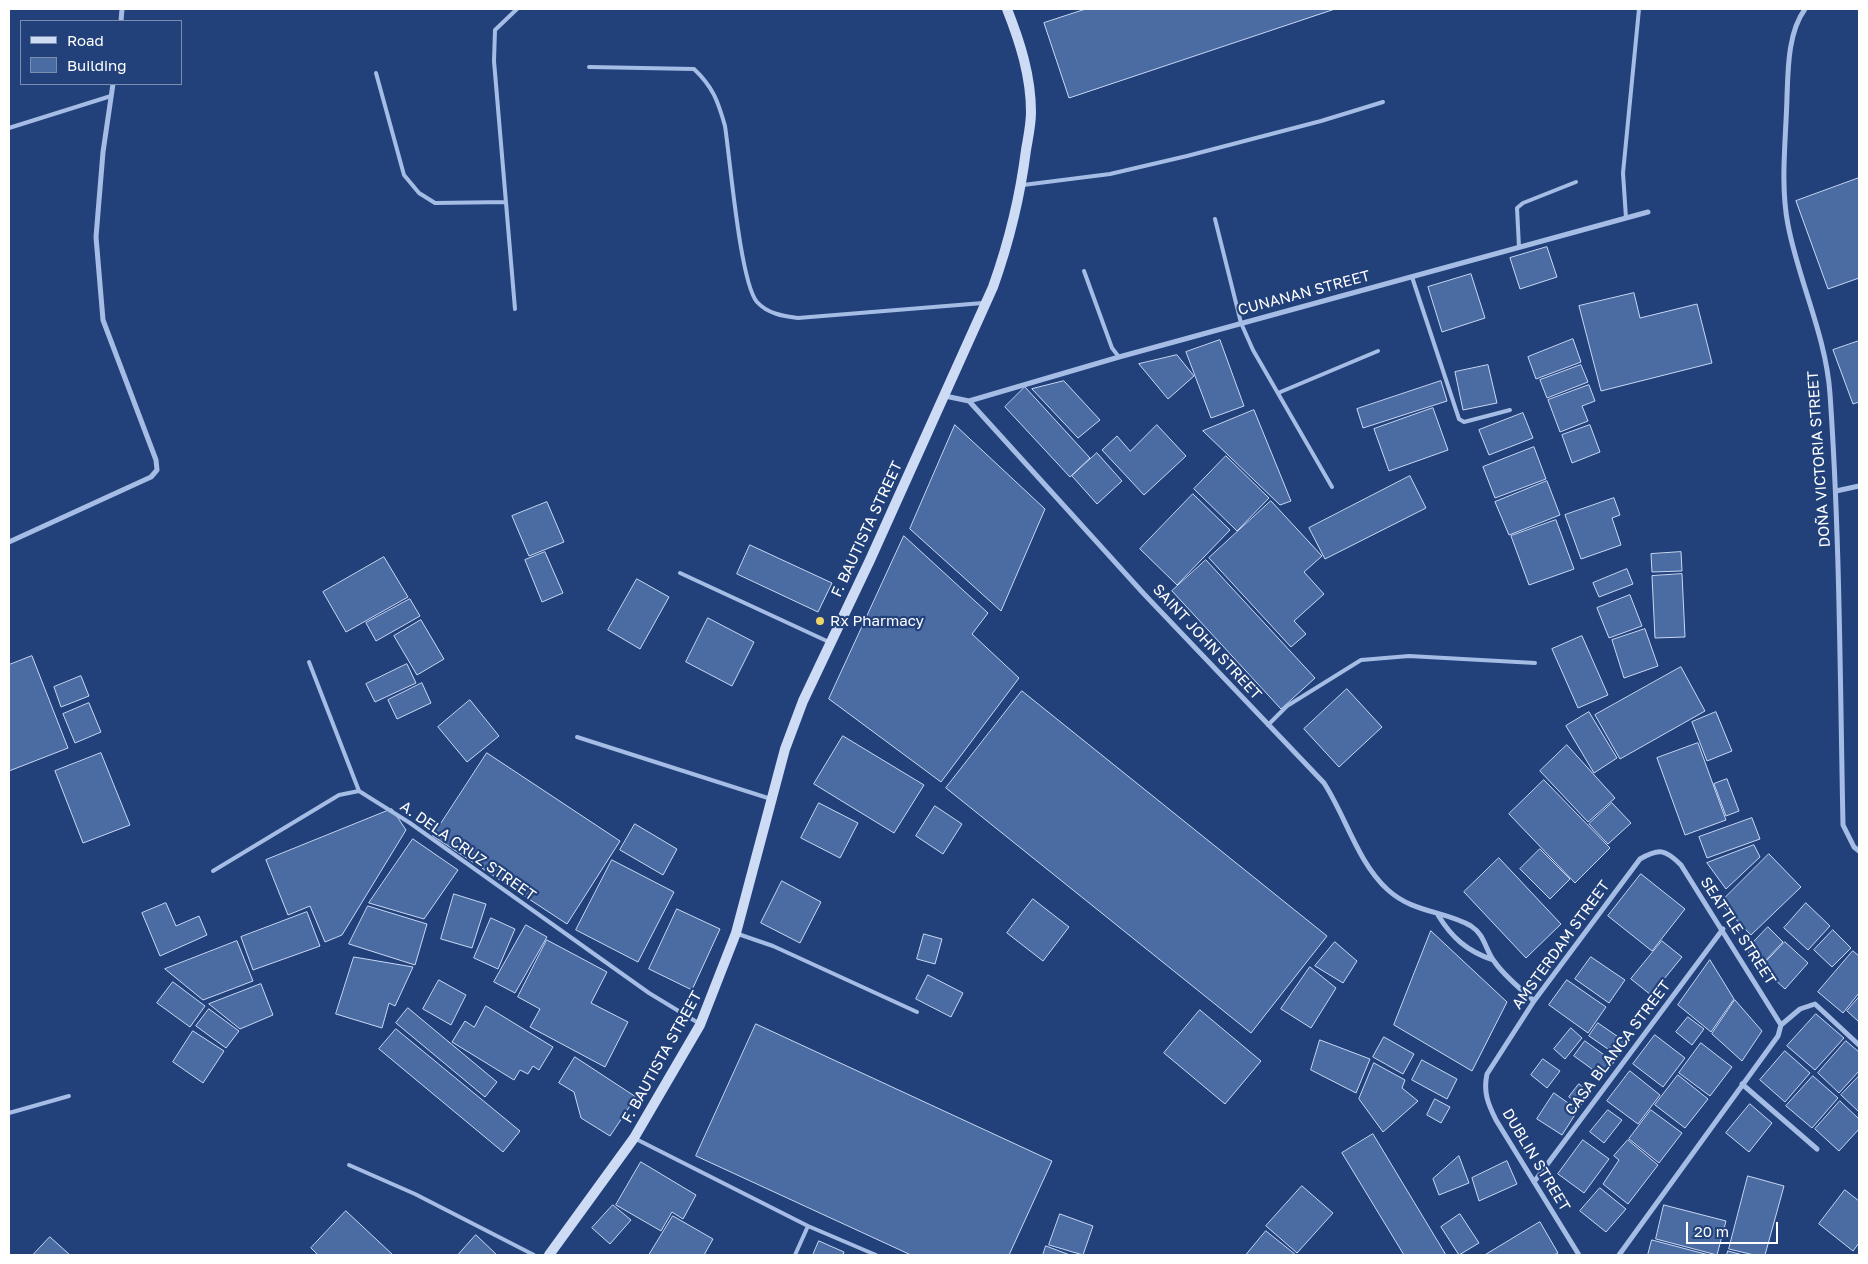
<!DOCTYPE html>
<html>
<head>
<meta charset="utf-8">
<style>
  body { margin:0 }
  #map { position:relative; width:1868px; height:1264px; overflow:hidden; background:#22417a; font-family:"Golos Text",sans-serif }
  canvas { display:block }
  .frame { position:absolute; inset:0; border:10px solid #fff; pointer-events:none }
  .legend { position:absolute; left:20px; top:20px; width:162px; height:65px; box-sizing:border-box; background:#22417a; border:1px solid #7a8daf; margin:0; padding:6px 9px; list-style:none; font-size:15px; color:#fff }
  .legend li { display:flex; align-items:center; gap:10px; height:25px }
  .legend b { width:25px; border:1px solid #7a8daf }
  .scale { position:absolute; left:1686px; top:1222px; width:92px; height:22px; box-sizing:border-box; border:2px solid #fff; border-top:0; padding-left:6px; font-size:15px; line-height:18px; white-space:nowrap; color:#fff; -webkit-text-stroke:4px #22417a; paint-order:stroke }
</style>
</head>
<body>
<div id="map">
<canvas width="1868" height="1264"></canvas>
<div class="frame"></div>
<ul class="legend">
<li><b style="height:6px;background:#cedbf4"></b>Road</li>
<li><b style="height:14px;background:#4b6ba3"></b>Building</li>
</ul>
<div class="scale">20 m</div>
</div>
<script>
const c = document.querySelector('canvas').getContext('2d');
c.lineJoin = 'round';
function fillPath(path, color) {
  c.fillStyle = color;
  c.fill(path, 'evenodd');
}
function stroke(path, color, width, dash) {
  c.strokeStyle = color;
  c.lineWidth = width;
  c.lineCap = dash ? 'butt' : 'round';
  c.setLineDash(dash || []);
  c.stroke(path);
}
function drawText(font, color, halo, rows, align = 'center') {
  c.font = font + ' "Golos Text",sans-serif';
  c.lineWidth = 4.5;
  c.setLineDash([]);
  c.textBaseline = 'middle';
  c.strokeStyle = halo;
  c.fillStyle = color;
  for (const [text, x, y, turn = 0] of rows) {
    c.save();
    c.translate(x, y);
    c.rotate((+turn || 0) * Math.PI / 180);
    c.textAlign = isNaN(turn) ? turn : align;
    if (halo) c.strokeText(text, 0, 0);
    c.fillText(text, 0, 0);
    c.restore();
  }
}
const building = new Path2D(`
  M1086,9h249l-266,89 -25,-75z
  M1859,178v100l-31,11 -32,-88z
  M1547,247l10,30 -37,12 -10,-31z
  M1471,274l14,44 -43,14 -14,-45z
  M1634,293l6,25 57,-14 15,59 -111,28 -22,-85z
  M1573,339l8,23 -45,17 -8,-22z
  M1220,340l24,66 -33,12 -25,-66z
  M1859,341v61l-6,2 -20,-54z
  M1177,355l17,21 -26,23 -29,-35z
  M1488,365l9,38 -34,7 -8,-38z
  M1581,365l7,17 -41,16 -7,-18z
  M1064,381l36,39 -22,18 -46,-49z
  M1441,381l6,20 -84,27 -6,-19z
  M1589,385l6,16 -13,5 6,15 -28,11 -12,-32z
  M1025,387l65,71 -20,19 -65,-70z
  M1433,408l15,42 -59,21 -15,-42z
  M1254,410l37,91 -11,4 -77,-74z
  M1523,413l10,25 -44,17 -10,-25z
  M955,425l90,84 -44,102 -91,-82z
  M1157,425l29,31 -42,39 -42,-45 15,-14 13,15z
  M1590,425l10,27 -28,11 -10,-28z
  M1534,447l12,32 -51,19 -12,-31z
  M1097,453l25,28 -25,23 -25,-28z
  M1226,456l43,42 -32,33 -43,-42z
  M1410,476l16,32 -101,51 -16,-31z
  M1547,481l13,34 -51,20 -14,-33z
  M1193,494l37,36 -53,55 -37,-36z
  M1614,498l6,17 -8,3 9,27 -40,14 -16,-44z
  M1271,501l51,55 -18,16 20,22 -30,27 12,13 -15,13 -82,-89z
  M547,502l17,40 -35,14 -17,-40z
  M1556,520l18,49 -45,16 -18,-49z
  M904,536l84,77 -16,21 47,44 -78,104 -112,-83z
  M750,545l82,38 -14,29 -81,-38z
  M545,552l18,41 -21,9 -17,-42z
  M1681,552l1,19 -30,1 -1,-18z
  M384,557l24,40 -62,35 -23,-40z
  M1206,560l109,118 -34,31 -109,-118z
  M1627,569l6,15 -34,13 -6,-14z
  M1682,574l3,63 -30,1 -3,-62z
  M637,579l32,18 -29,52 -32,-19z
  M1630,595l12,31 -33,12 -12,-30z
  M410,599l10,17 -44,25 -10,-18z
  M708,618l46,24 -22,44 -46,-24z
  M421,620l23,39 -27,16 -23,-39z
  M1645,629l13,37 -34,12 -12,-38z
  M1582,636l26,59 -30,13 -26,-59z
  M32,656l36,92 -59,23v-106z
  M407,664l9,19 -41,19 -9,-18z
  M1681,667l24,44 -85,48 -25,-44z
  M81,676l8,20 -28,11 -7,-20z
  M422,683l9,20 -34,16 -9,-19z
  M1347,689l35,38 -43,40 -35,-38z
  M1022,691l305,245 -76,97 -305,-245z
  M470,700l29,36 -32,26 -29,-35z
  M89,703l12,29 -26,11 -12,-29z
  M1589,712l28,46 -23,15 -28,-47z
  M1716,712l16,39 -25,10 -15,-39z
  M843,736l81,49 -30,48 -80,-49z
  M1698,743l28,77 -41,15 -28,-77z
  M1567,745l48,53 -27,24 -48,-51z
  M101,753l29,72 -47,18 -28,-72z
  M487,753l133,88 -53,83 -134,-88z
  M1727,779l12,32 -13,5 -12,-32z
  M1544,780l66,68 -35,35 -66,-69z
  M819,803l39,20 -18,35 -39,-20z
  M1612,803l19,20 -23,21 -19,-20z
  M935,806l27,18 -19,30 -27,-18z
  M392,809l14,21 -64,105 -17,7 -15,-36 -22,9 -22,-55z
  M1752,818l8,21 -53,19 -8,-21z
  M635,824l42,25 -14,26 -43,-25z
  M413,839l45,31 -34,49 -55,-16z
  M1754,845l6,12 -34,32 -19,-26z
  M1540,849l30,30 -20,20 -30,-30z
  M1769,854l32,33 -50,48 -31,-32z
  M1499,858l62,66 -35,34 -62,-66z
  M612,860l62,32 -36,70 -62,-32z
  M1641,874l44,35 -33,42 -44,-35z
  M782,881l39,21 -21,41 -39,-20z
  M454,894l32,10 -14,44 -31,-9z
  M1033,899l36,28 -26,34 -36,-28z
  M166,903l10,23 23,-10 8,19 -47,21 -18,-43z
  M1806,903l24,23 -22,24 -24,-22z
  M368,906l59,18 -12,41 -66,-21z
  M677,909l43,20 -28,61 -43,-21z
  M307,912l13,34 -67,24 -12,-33z
  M491,918l24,11 -17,40 -24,-11z
  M526,925l21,12 -32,56 -21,-11z
  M1768,927l15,15 -22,23 -15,-15z
  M1833,930l18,18 -19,19 -18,-17z
  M1431,931l76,71 -35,69 -78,-46z
  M924,934l18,5 -7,25 -18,-5z
  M547,940l60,32 -16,31 37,19 -23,45 -75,-40 10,-18 -22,-12z
  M237,941l16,40 -50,19 -38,-31z
  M1662,941l20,16 -31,38 -20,-16z
  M1335,942l22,19 -14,22 -28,-17z
  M1785,942l23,21 -23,26 -24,-22z
  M1853,951l6,5v37l-16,20 -25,-21z
  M354,957l59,10 -18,39 -6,-3 -7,25 -46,-14z
  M1591,957l34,23 -16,23 -34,-24z
  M1710,960l24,39 -23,33 -33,-27z
  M1310,967l26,21 -25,40 -30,-19z
  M928,975l35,18 -12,24 -35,-18z
  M439,980l27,15 -15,30 -28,-16z
  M1567,980l39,27 -18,26 -39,-28z
  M173,982l32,24 -15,21 -33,-24z
  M261,984l12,31 -33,14 -31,-25z
  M1859,997v25l-12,-11z
  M1735,1000l27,31 -20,30 -30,-27z
  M486,1006l67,41 -14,23 -6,-4 -5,8 -8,-4 -6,10 -62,-38 13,-21 9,6z
  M408,1008l89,74 -12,15 -89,-74z
  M209,1009l30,22 -13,17 -30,-22z
  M1200,1010l61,51 -36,43 -61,-51z
  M1816,1014l28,24 -29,32 -28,-24z
  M1688,1017l16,12 -12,16 -16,-13z
  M1598,1023l29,20 -9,13 -29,-20z
  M756,1024l296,137 -43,94h-98l-215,-99z
  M1571,1028l11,10 -17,21 -11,-10z
  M396,1029l124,102 -17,21 -124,-103z
  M193,1031l31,20 -21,32 -30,-21z
  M1655,1035l30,23 -22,29 -30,-23z
  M1384,1037l30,17 -11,20 -30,-17z
  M1320,1040l50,19 -14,34 -45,-23z
  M1585,1041l29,21 -11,15 -29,-21z
  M1846,1041l13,11v19l-20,22 -21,-20z
  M1701,1043l31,24 -22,29 -31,-23z
  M1785,1051l25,22 -25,29 -25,-22z
  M575,1057l61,40 -26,39 -29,-18 -7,-26 -15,-9z
  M1543,1059l17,12 -13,17 -16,-13z
  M1422,1060l35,19 -10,20 -35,-19z
  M1374,1063l31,17 -3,8 16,13 -35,31 -24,-33z
  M1630,1071l30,24 -22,29 -31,-23z
  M1678,1075l30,24 -23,29 -30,-23z
  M1813,1076l25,22 -26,30 -26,-22z
  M1859,1076v36l-18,-17z
  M1579,1084l11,9 -10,13 -11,-9z
  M1554,1093l24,17 -16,25 -25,-16z
  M1435,1099l15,8 -9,16 -14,-8z
  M1840,1101l19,18v10l-20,22 -24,-22z
  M1750,1104l22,19 -23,29 -23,-19z
  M1608,1110l14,10 -18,23 -14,-11z
  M1651,1110l31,23 -23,30 -30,-24z
  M1373,1134l73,121h-42l-62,-102z
  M1583,1140l26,19 -25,34 -26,-19z
  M1628,1140l30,25 -30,39 -25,-20 16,-24 -5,-4z
  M1459,1156l10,27 -30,12 -6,-16z
  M1507,1161l10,23 -38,17 -7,-23z
  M641,1162l55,33 -13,24 -11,-7 -11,19 -45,-26z
  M1748,1176l36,10 -19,69h-11l-25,-6z
  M1302,1186l31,27 -36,40 -31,-27z
  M1600,1188l26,21 -20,23 -26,-21z
  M1845,1190l14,11v42l-6,8 -34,-27z
  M613,1205l18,15 -21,24 -18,-16z
  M1664,1205l62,16 -9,34 -61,-16z
  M346,1211l47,44h-75l-7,-7z
  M1060,1214l33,12 -10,29 -34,-10z
  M1460,1214l19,29 -20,12 -18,-28z
  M673,1216l40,23 -9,16h-55z
  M1540,1222l18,31 -4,2h-69z
  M1266,1231l30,24h-50z
  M476,1235l21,20h-39z
  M50,1237l20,18h-37z
  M1652,1240l57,15h-61z
  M819,1241l25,11 -1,3h-30z
  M1046,1246l24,9h-27z
  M1728,1251l15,4h-16z`);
fillPath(building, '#4b6ba3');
stroke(building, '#c8d8f4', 1);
stroke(new Path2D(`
  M589,67l105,2c19,18 24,32 31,57 5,32 15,156 32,176 11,12 26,14 41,16l185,-15
  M376,73l28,102 15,18 16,10 71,-1
  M9,128l102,-32
  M1023,185l87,-11 77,-18 134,-35 62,-19
  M1626,218l-3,-45 16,-164
  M1215,219l26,104 12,27 79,137
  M1519,247l-2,-39 6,-5 53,-21
  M1084,271l28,77 7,9
  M1412,277l47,142 5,3 46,-12
  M515,309l-21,-248 1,-31 22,-21
  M1278,393l100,-42
  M680,573l149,69
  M309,662l50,129
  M1268,725l19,-19 74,-46 48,-4 126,7
  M577,737l194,62
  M213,871l126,-76 20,-4 51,32 239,170 51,31
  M738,934l35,12 144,66
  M9,1113l60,-17
  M634,1138l174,88 68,29
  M349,1165l66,29 119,61
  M795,1255l13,-29`), '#a5bce5', 4);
stroke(new Path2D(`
  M1805,9c-17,23 -17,60 -18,88 -1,42 -7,87 1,128 11,57 38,111 42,169 10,144 10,288 13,431l11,22 5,4
  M121,21l1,-12
  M945,396l24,5 175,193 180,189c22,34 34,80 64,107 25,23 58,21 83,36 14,9 14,23 23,35 10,15 27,28 40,40
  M969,401l150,-44 529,-145
  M1836,491l23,-5
  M9,542l142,-65 6,-7 -1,-10 -53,-140 -7,-83 7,-85 10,-68
  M1438,915c14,23 29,36 55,45
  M1781,1025l19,-16 15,-5 44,41
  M1742,1084l75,65
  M1534,1182l189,-253
  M1579,1255l-83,-135c-8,-16 -13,-28 -9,-46l47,-73 106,-142c19,-11 25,-10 41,6l100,160
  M1619,1255l159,-219 3,-11`), '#a5bce5', 5);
stroke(new Path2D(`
  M549,1255l85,-117 66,-113 36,-92 49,-184 18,-48 67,-141 123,-273c16,-45 27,-89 33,-137 2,-12 5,-25 5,-38 0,-36 -11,-70 -24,-103`), '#cedbf4', 10);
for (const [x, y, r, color] of [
  [820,621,5,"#f0d467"]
]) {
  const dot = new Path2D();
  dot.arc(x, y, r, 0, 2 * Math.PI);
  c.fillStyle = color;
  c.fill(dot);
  stroke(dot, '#22417a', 2);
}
drawText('15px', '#fff', '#22417a', [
  ["CUNANAN STREET",1304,293,-15],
  ["DOÑA VICTORIA STREET",1819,459,-94],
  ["F. BAUTISTA STREET",867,529,-65],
  ["SAINT JOHN STREET",1207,642,47],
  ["A. DELA CRUZ STREET",468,851,35],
  ["SEATTLE STREET",1738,931,57],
  ["AMSTERDAM STREET",1561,945,-54],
  ["CASA BLANCA STREET",1618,1048,-53],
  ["F. BAUTISTA STREET",662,1057,-61],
  ["DUBLIN STREET",1536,1160,59]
]);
drawText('15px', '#fff', '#22417a', [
  ["Rx Pharmacy",830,621]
], 'left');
</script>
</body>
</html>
